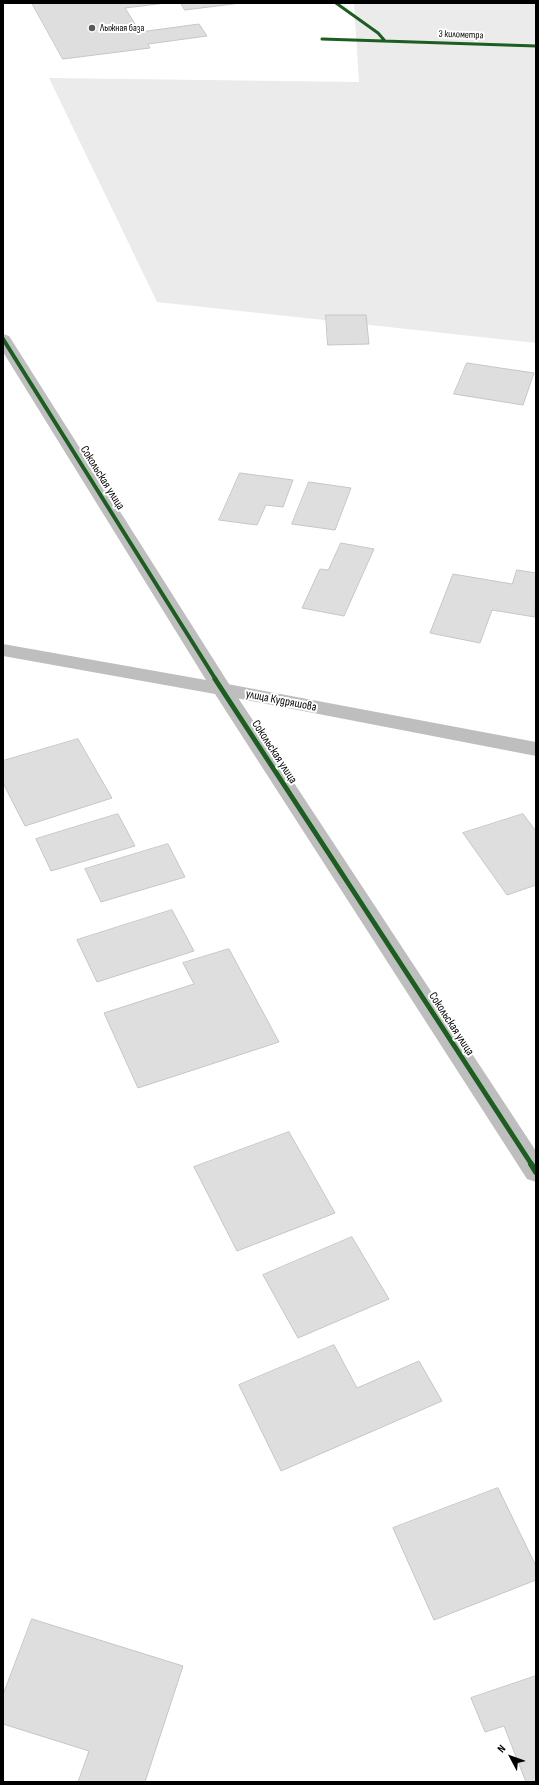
<!DOCTYPE html>
<html>
<head>
<meta charset="utf-8">
<style>
  body { margin:0 }
  #map { position:relative; width:539px; height:1785px; overflow:hidden; background:#fff; font-family:"Sofia Sans Condensed",sans-serif }
  canvas { display:block }
  .frame { position:absolute; inset:0; border:4px solid #000; pointer-events:none }
  .north { position:absolute; left:491px; top:1737px; width:40px; height:40px; -webkit-text-stroke:3px #fff; paint-order:stroke; rotate:311deg; font-size:11px; font-weight:700; line-height:16px; text-align:center; color:#000 }
  .north::after { content:''; display:block; margin:auto; width:14px; height:18px; background:#000; clip-path:polygon(50% 0,100% 100%,50% 72%,0 100%) }
</style>
</head>
<body>
<div id="map">
<canvas width="539" height="1785"></canvas>
<div class="frame"></div>
<div class="north">N</div>
</div>
<script>
const c = document.querySelector('canvas').getContext('2d');
c.lineJoin = 'round';
function fillPath(path, color) {
  c.fillStyle = color;
  c.fill(path, 'evenodd');
}
function stroke(path, color, width, dash) {
  c.strokeStyle = color;
  c.lineWidth = width;
  c.lineCap = dash ? 'butt' : 'round';
  c.setLineDash(dash || []);
  c.stroke(path);
}
function drawText(font, color, halo, rows, align = 'center') {
  c.font = font + ' "Sofia Sans Condensed",sans-serif';
  c.lineWidth = 4;
  c.setLineDash([]);
  c.textBaseline = 'middle';
  c.strokeStyle = halo;
  c.fillStyle = color;
  for (const [text, x, y, turn = 0] of rows) {
    c.save();
    c.translate(x, y);
    c.rotate((+turn || 0) * Math.PI / 180);
    c.textAlign = isNaN(turn) ? turn : align;
    if (halo) c.strokeText(text, 0, 0);
    c.fillText(text, 0, 0);
    c.restore();
  }
}
fillPath(new Path2D(`
  M354,3h182v340l-379,-41 -108,-224 310,4z`), '#ebebeb');
const building = new Path2D(`
  M32,3h134l-41,5 15,24 59,-8 8,12 -59,8 2,4 -87,11z
  M181,3h60l-56,7z
  M326,315h40l3,29 -41,1z
  M467,363l67,10 -11,32 -69,-11z
  M240,473l53,7 -10,27 -17,-2 -9,20 -38,-5z
  M309,482l42,6 -16,42 -43,-6z
  M341,543l33,6 -30,67 -42,-8 18,-39 8,1z
  M517,570l19,3 -1,44 -43,-7 -12,33 -50,-10 23,-59 59,10z
  M78,739l34,59 -87,28 -22,-43v-22z
  M118,814l17,32 -84,25 -15,-32z
  M523,814l13,17v54l-29,10 -44,-62z
  M168,844l17,33 -84,25 -16,-33z
  M172,910l22,41 -97,31 -20,-42z
  M229,949l50,93 -141,46 -34,-75 90,-29 -11,-21z
  M289,1132l46,81 -98,38 -43,-84z
  M352,1237l37,62 -91,39 -35,-63z
  M334,1345l23,43 62,-27 23,40 -161,70 -42,-86z
  M498,1488l38,78v14l-102,40 -41,-92z
  M32,1619l151,47 -38,116h-67l11,-31 -86,-27v-29z
  M536,1676v106h-10l-22,-56 -19,6 -14,-34z`);
fillPath(building, '#dedede');
stroke(building, '#c6c6c6', 1);
fillPath(new Path2D(`
  M222,683l314,59v14l-321,-62 -3,-5 3,-5z`), '#bebebe');
fillPath(new Path2D(`
  M3,334l6,2 2,3 218,345 307,467v31l-9,-3 -312,-485 -212,-38v-12l203,36 -203,-328z`), '#bebebe');
stroke(new Path2D(`
  M336,3l42,30 7,8
  M322,39l214,7`), '#1b5e20', 3);
stroke(new Path2D(`
  M3,339l213,341`), '#1b5e20', 4);
stroke(new Path2D(`
  M215,679l317,486`), '#1b5e20', 5);
stroke(new Path2D(`
  M531,1164l5,8`), '#1b5e20', 6);
for (const [x, y, r, color] of [
  [92,28,4,"#595959"]
]) {
  const dot = new Path2D();
  dot.arc(x, y, r, 0, 2 * Math.PI);
  c.fillStyle = color;
  c.fill(dot);
  stroke(dot, '#fff', 1.5);
}
drawText('10px', '#000', '#fff', [
  ["Лыжная база",100,28]
], 'left');
drawText('10px', '#000', '#fff', [
  ["3 километра",461,35,2]
]);
drawText('12px', '#000', '#fff', [
  ["Сокольская улица",102,478,58],
  ["улица Кудряшова",281,701,11],
  ["Сокольская улица",274,752,57],
  ["Сокольская улица",451,1024,57]
]);
</script>
</body>
</html>
